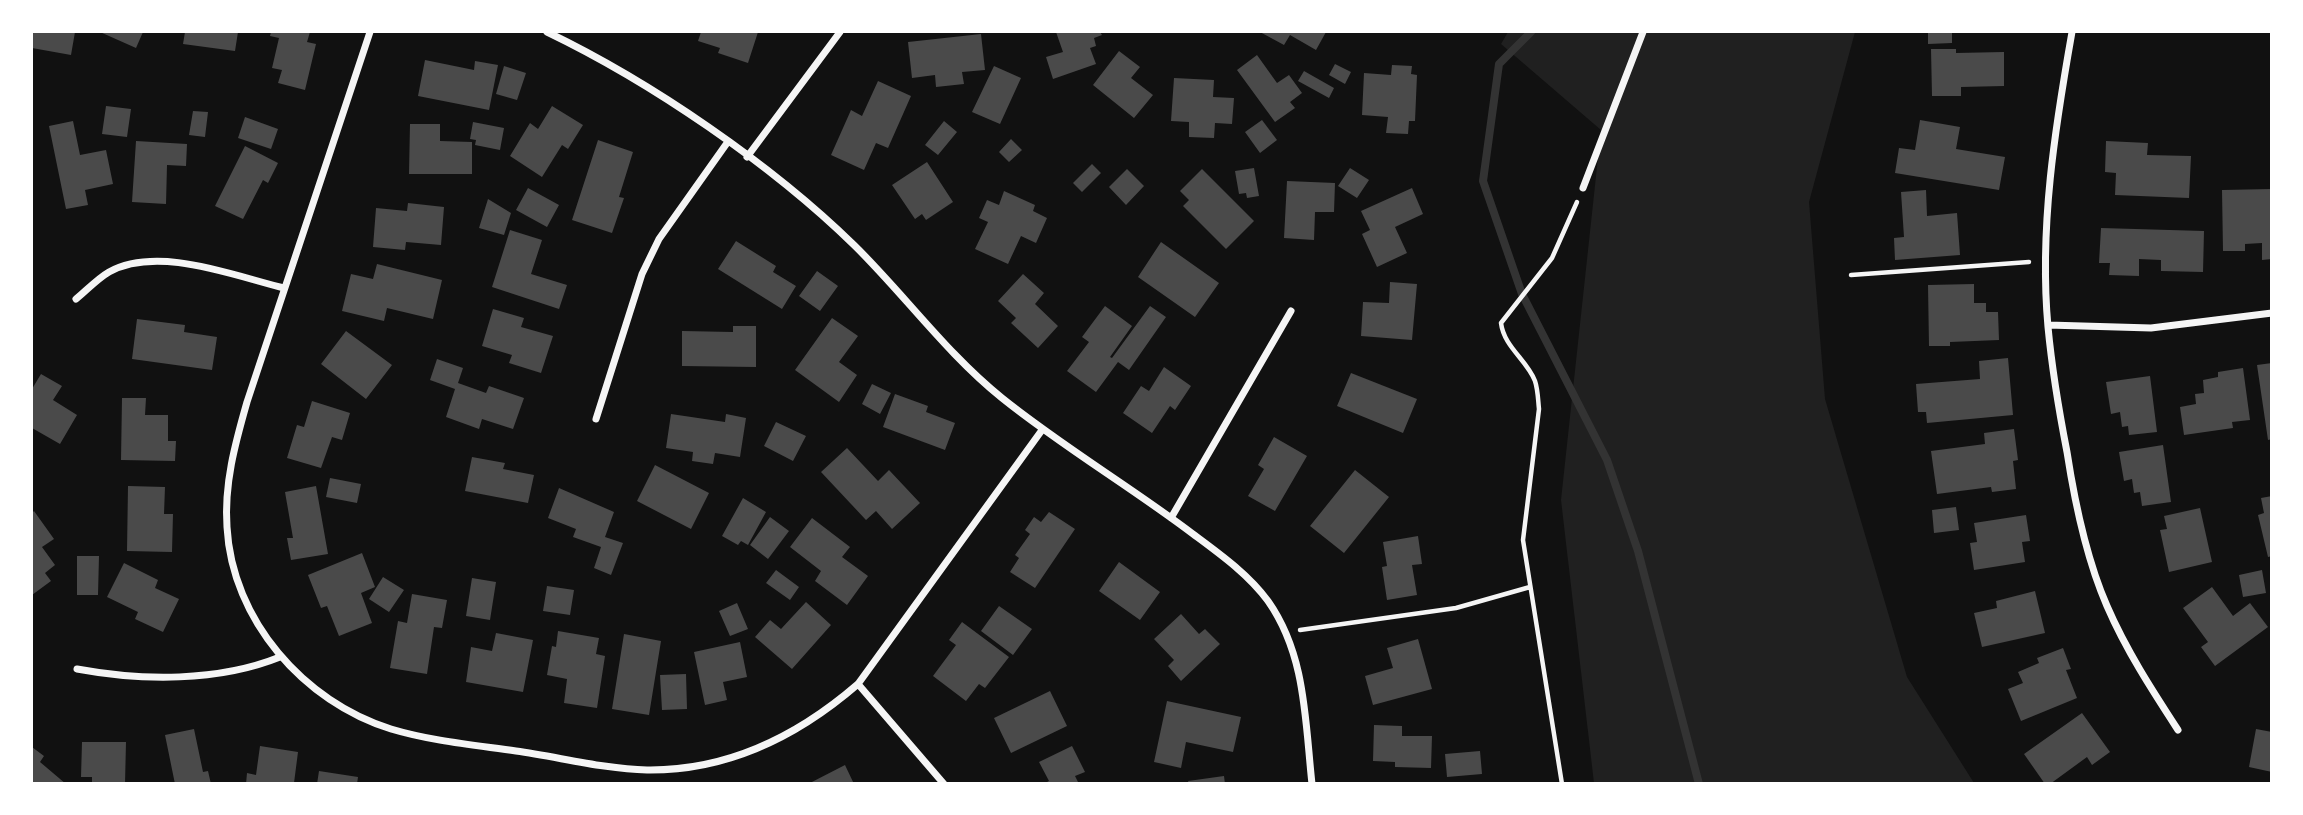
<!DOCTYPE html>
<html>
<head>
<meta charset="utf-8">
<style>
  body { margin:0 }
  #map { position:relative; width:2303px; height:815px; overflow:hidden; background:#111; font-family:Karla,sans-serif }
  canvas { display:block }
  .frame { position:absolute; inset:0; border:33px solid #fff; pointer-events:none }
</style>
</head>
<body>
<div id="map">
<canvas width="2303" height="815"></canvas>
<div class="frame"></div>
</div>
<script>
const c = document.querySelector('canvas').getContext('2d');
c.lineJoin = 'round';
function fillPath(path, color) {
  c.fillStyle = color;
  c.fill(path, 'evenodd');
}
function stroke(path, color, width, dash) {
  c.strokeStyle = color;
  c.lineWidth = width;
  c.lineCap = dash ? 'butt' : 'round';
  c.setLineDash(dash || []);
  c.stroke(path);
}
fillPath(new Path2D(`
  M1508,32h347l-46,170 16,197 82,278 67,106h-380l-33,-283 40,-370 -100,-86z`), '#202020');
stroke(new Path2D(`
  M1531,32l-32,32 -16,117 39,113 85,166 31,91 61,233`), '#333', 8);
fillPath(new Path2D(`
  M32,32h43l-4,23 -39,-7z
  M100,32h43l-7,16z
  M185,32h53l-3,19 -52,-7z
  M271,32h39l-3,10 9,2 -11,46 -27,-7 4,-13 -10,-2 7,-30 -9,-2z
  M701,32h57l-10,31 -30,-10 2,-5 -22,-7z
  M1056,32h44l2,3 -8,3 2,8 -6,2 6,16 -43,15 -7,-22 17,-5z
  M1260,32h66l-10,18 -26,-15 -6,10z
  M1928,32h24v11l-24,1z
  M981,34l4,36 -23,2 2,12 -28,3 -1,-12 -23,3 -4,-36z
  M1931,49h25v4l48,-1v34l-43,1v9h-29z
  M1119,51l21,16 -9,11 22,17 -19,23 -41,-33z
  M1257,55l20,28 12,-8 13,18 -12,9 5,6 -20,14 -38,-52z
  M425,60l49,10 1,-9 23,4 -9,45 -71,-14z
  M1335,64l16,8 -6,12 -16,-9z
  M1392,65l20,1 -1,8 6,1 -2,46h-6l-1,13 -22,-1 2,-16 -26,-2 2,-42 27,2z
  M504,66l22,7 -9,27 -21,-6z
  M994,66l27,12 -21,46 -28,-12z
  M1304,71l30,17 -5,10 -31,-17z
  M1174,78l40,2 -1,17 21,1 -2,26 -17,-1 -1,15 -25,-1v-15l-18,-1z
  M878,81l33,15 -23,52 -12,-5 -12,27 -33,-15 20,-45 11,6z
  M106,106l25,3 -4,28 -25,-3z
  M552,106l31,19 -15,24 -6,-4 -20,32 -32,-21 20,-33 8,6z
  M193,111l15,1 -3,25 -16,-2z
  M245,117l33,12 -7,20 -33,-11z
  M1262,120l15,20 -17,13 -15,-21z
  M1920,120l40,7 -4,22 49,8 -6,33 -104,-17 4,-25 16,2z
  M73,121l7,34 26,-5 7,34 -28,6 3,15 -22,4 -17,-83z
  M944,121l13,11 -19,23 -13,-10z
  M473,122l31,6 -4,22 -25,-5 1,-5 -6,-1z
  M410,124h30v17l32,1v32h-63z
  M1011,139l11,11 -13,12 -10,-10z
  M598,140l35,12 -14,45 5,1 -12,35 -40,-13z
  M136,141l51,3 -1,22 -19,-1 -1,39 -34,-2z
  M2106,141l42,2 -1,12 44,1 -2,42 -74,-3 1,-22 -11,-1z
  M245,146l33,17 -10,20 -5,-3 -20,39 -28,-13z
  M927,162l26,40 -27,18 -4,-6 -7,5 -23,-34z
  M1092,164l9,9 -19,19 -9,-9z
  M1254,168l5,28 -12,2 -1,-5 -7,1 -4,-23z
  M1350,168l19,12 -12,18 -19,-12z
  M1127,169l17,17 -18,19 -17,-18z
  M1202,169l52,52 -28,28 -43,-43 6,-6 -9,-9z
  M1287,181l48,2 -1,29h-19l-1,28 -30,-2z
  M528,188l31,17 -12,22 -31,-17z
  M1412,188l11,26 -28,13 12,26 -30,14 -15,-33 8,-4 -9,-19z
  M2272,189v70l-10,1v-17l-17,1v7h-22l-1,-61z
  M1926,190l1,26 30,-3 3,42 -65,5 -1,-22 10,-1 -3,-45z
  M1004,191l31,14 -2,6 14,7 -11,25 -15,-7 -13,28 -33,-15 13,-27 -9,-4 8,-18 12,5z
  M488,199l23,14 -7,22 -25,-7z
  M408,203l36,4 -3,38 -35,-3 -1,8 -32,-3 3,-39 31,3z
  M2101,228l103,3 -1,41 -42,-1v-11l-22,-1v17l-30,-1 1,-12h-11z
  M510,230l32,10 -11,34 36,11 -8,24 -67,-22z
  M736,241l40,25 -3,6 23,14 -14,23 -64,-40z
  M1161,242l58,41 -24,34 -57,-40z
  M377,264l65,16 -9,39 -46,-11 -3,13 -42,-10 9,-37 22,5z
  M817,271l21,15 -18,25 -21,-15z
  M1023,274l21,19 -9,11 23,22 -20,22 -27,-25 5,-5 -18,-17z
  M1390,282l27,2 -5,56 -51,-4 2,-34 26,1z
  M1974,284v19h12v9h12l1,28 -49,2v4h-21l-1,-61z
  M1105,306l27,20 -22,31 2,1 38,-52 16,11 -37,53 -11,-8 -22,30 -29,-21 22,-29 -7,-5z
  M493,309l31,9 -3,9 32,9 -12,37 -32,-10 3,-8 -30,-9z
  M832,318l26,18 -19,26 18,13 -18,27 -44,-32z
  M137,319l48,6 -1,7 33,5 -5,33 -80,-11z
  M733,326h23v41l-74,-1v-35l51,1z
  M346,331l46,34 -26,34 -45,-35z
  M2008,358l5,57 -86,8 -1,-11h-8l-2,-28 64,-5 -1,-18z
  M437,359l26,9 -5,15 28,10 3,-7 35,12 -11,31 -31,-10 -3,10 -33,-12 9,-28 -25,-9z
  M2272,363v76l-4,1 -11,-75z
  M1164,367l27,19 -16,24 -5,-4 -18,27 -29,-20 18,-27 8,5z
  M2243,368l7,52 -18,2 1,6 -49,7 -4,-28 16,-3 -1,-10 9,-1 -1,-13 15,-3v-5z
  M1351,373l66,26 -14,34 -66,-27z
  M41,374l21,12 -9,14 24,15 -17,29 -28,-16v-39z
  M2150,376l7,56 -28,3 -1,-9 -6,1 -2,-15 -9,2 -5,-32z
  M872,384l19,9 -11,21 -18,-10z
  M895,394l33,12 -2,6 29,11 -10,27 -62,-23z
  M122,398h24l-1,17h23v26h8l-1,20 -54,-1z
  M312,401l38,12 -8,27 -10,-3 -11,31 -34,-10 10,-33 7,2z
  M671,414l54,8 1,-8 20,4 -6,39 -25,-4 -2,11 -21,-3 1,-9 -27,-4z
  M776,422l30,14 -13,25 -29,-15z
  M2014,429l4,31 -5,1 3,28 -24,3 -1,-5 -54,7 -6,-43 54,-7 -1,-11z
  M1274,437l33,19 -32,55 -27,-15 16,-27 -6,-4z
  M2163,445l8,57 -29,4 -2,-14 -6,1 -2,-14 -8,2 -5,-29z
  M847,448l31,33 11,-11 31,33 -28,26 -16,-18 -10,9 -45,-48z
  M472,457l33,6 -2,6 31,6 -6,28 -63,-12z
  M655,465l54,28 -18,36 -54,-28z
  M1355,470l34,27 -45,56 -34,-27z
  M330,478l31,6 -4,19 -31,-6z
  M128,486l37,1 -1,27h9l-1,38 -45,-1z
  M316,486l12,68 -37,6 -4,-22h6l-8,-46z
  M559,488l55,24 -9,25 18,6 -12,32 -17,-7 7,-21 -28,-10 3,-8 -28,-11z
  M2272,496v60l-4,1 -10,-42 6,-2 -3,-15z
  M743,498l23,14 -18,33 -7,-4 -3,4 -16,-9z
  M1956,507l3,23 -25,3 -2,-23z
  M2200,508l12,54 -43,10 -9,-42 7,-1 -3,-13z
  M34,511l20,28 -12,8 13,18 -10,8 6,8 -19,14v-82z
  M1049,512l26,17 -40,59 -25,-16 9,-14 -4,-3 15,-21 -5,-4 9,-13 7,5z
  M2026,515l4,26 -8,1 3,20 -51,8 -4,-27 7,-1 -3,-19z
  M770,517l19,14 -21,28 -18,-14z
  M812,518l38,29 -8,10 26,19 -21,29 -32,-24 6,-10 -31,-24z
  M1418,536l4,28 -10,1 5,30 -30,5 -5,-33 5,-1 -4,-24z
  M362,553l13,34 -14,6 11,30 -33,13 -12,-30 -6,2 -13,-33z
  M77,556h22l-1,39h-21z
  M1119,562l41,30 -20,28 -41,-29z
  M124,563l34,17 -3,8 24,11 -16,33 -28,-13 3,-7 -31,-15z
  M776,570l23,17 -9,13 -24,-17z
  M2262,570l4,23 -23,4 -4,-22z
  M383,577l21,13 -15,22 -20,-13z
  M472,578l24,4 -6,38 -24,-4z
  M547,586l27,4 -4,25 -27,-4z
  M2212,587l21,29 17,-13 18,24 -53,39 -14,-19 7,-5 -25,-34z
  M2035,591l10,42 -63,14 -8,-34 23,-5 -1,-7z
  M412,594l35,6 -5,28 -8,-1 -7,47 -37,-6 8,-47 9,2z
  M806,602l25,23 -39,44 -37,-32 15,-17 11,9z
  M737,603l11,26 -18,7 -11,-25z
  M999,606l33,23 -19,26 -32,-24z
  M1181,614l18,20 6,-5 15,15 -39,37 -13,-15 6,-6 -20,-21z
  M962,622l47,35 -24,31 -6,-4 -13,17 -33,-25 23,-31 -7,-5z
  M558,631l41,7 -3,16 9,2 -8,52 -33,-5 3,-24 -20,-4 5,-29 4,1z
  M496,633l37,7 -10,52 -57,-10 5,-35 21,4z
  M624,634l37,7 -12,74 -37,-6z
  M1418,639l14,50 -59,16 -8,-29 28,-8 -6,-20z
  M740,642l7,35 -24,5 4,18 -22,5 -11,-53z
  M2063,648l8,21 -5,1 11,28 -56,23 -13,-32 15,-6 -5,-11 21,-9 -2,-5z
  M686,674l1,35 -25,1 -2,-35z
  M1050,691l17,35 -56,27 -17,-35z
  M1167,701l74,16 -8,35 -47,-10 -5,26 -27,-6z
  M2082,713l28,39 -18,13 -5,-8 -37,27h-5l-21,-30z
  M1374,725l28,1v10h30l-1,32 -36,-1v-5l-22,-1z
  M194,729l9,43 5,-1 3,13h-36l-10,-49z
  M2256,729l16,3v40l-23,-5z
  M82,742h44l-1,42h-33v-7h-11z
  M260,746l38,6 -4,31 -48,1 1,-11 9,2z
  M1072,746l13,26 -10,4 4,8h-36l6,-3 -10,-19z
  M32,747l12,9 -4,6 26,22h-34z
  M1480,751l2,23 -35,3 -2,-23z
  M845,765l9,19h-46z
  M319,771l39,6 -1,7h-40z
  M1224,776l1,8h-36l-1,-3z`), '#4a4a4a');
stroke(new Path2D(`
  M1851,275l178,-13
  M1300,630l156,-22 74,-21
  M1562,784l-39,-244 16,-131c-1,-9 -1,-19 -4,-28 -8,-21 -31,-34 -34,-58l51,-65 25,-56`), '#f5f5f5', 4.5);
stroke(new Path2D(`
  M370,32l-123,370c-12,42 -23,82 -20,125 5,93 77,175 164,202 40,12 83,16 125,22 43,6 88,18 131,19 81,1 151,-34 211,-86l184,-254
  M547,32c104,50 224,132 307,213 50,49 93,109 148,153 61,49 129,89 191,136 27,20 55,40 75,67 38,54 37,119 44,183
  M2072,32c-17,96 -33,196 -24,295 4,42 11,84 19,125 8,52 19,106 40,154 19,44 45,84 71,124
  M747,157l93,-125
  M1583,188l60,-156
  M76,299c10,-8 21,-20 33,-27 49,-27 125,4 175,16
  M2048,325l103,3 121,-15
  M596,419l46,-145 17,-35 68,-96
  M1171,518l120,-207
  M77,669c65,12 141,13 203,-12
  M858,684l86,100`), '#f5f5f5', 7);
</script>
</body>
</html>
